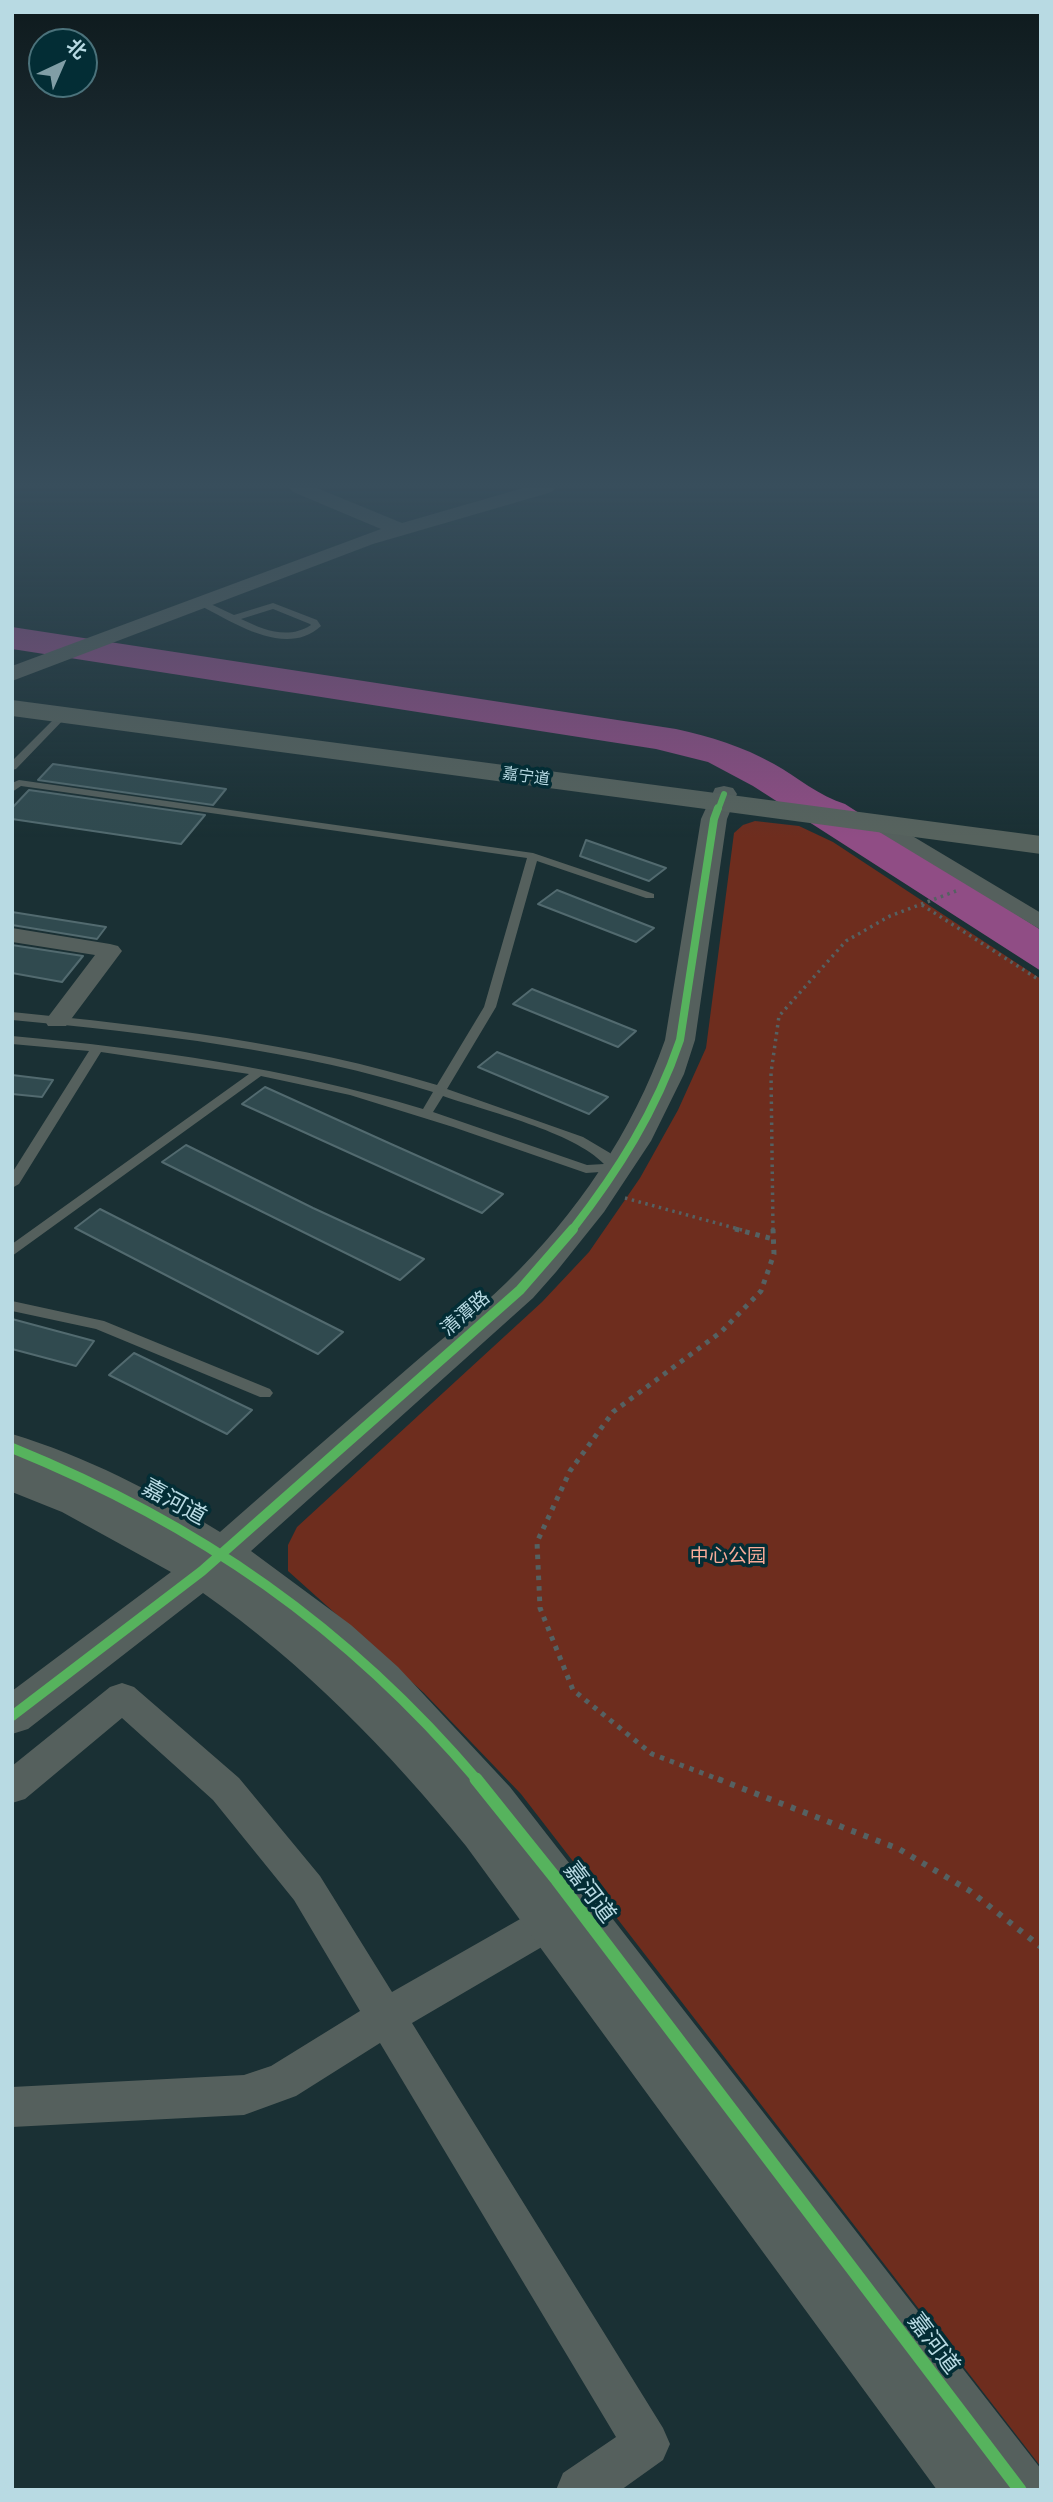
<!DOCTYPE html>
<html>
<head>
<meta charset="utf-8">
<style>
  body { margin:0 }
  #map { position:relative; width:1053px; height:2502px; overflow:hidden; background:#1a3034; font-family:"Space Grotesk","Noto Sans SC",sans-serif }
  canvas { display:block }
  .frame { position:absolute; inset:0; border:14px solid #b8dae3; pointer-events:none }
  .north { position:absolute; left:28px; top:28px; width:70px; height:70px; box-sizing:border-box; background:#032d35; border:2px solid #4b727b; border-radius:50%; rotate:44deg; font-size:19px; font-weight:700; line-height:28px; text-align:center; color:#b8dae3 }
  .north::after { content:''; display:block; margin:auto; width:24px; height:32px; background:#819ea6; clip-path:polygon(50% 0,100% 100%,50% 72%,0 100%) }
</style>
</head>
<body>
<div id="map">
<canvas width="1053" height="2502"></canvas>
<div class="frame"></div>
<div class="north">北</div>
</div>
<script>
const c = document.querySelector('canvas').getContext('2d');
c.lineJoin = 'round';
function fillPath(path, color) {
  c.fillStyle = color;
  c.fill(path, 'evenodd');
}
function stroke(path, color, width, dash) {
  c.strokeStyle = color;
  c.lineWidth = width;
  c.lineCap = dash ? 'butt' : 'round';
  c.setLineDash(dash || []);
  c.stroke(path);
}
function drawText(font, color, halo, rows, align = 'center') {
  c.font = font + ' "Space Grotesk","Noto Sans SC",sans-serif';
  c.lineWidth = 7;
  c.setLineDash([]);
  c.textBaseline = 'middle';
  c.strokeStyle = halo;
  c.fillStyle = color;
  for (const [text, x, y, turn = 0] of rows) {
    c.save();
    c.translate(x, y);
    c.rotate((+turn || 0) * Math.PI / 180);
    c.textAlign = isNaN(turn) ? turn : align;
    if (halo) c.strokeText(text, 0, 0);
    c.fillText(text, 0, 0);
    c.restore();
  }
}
fillPath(new Path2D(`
  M755,821l44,5 34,16 208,137v1488l-520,-673 -97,-101 -136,-122v-26l9,-18 245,-225 47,-50 51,-74 38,-68 28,-62 28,-215 9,-8z`), '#6e2d1e');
fillPath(new Path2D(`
  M12,627l664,102c35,8 66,17 98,35 23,13 45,32 71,40l196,126v41l-288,-185 -45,-24 -52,-13 -644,-100z`), '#904d85');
const building = new Path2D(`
  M53,764l173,25 -13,16 -175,-25z
  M29,790l176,25 -24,29 -169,-25v-11z
  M586,840l80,28 -17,13 -69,-25z
  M557,890l97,38 -18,14 -98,-38z
  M12,912l94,15 -9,12 -85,-14z
  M12,945l71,11 -21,26 -50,-9z
  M532,989l104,42 -18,16 -105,-43z
  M497,1052l111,45 -19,17 -111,-47z
  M12,1075l41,5 -11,17 -30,-3z
  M265,1087l126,57 112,50 -21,19 -240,-109z
  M186,1145l127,63 111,51 -24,21 -238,-118z
  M100,1209l104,53 139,70 -25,22 -243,-126z
  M12,1319l82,22 -18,25 -64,-17z
  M134,1353l118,57 -25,24 -118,-59z`);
fillPath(building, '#304a4f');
stroke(building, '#526a6f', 2);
stroke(new Path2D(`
  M922,905l119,76
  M625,1198l117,32
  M773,1230l-2,-157 8,-57 67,-75 44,-25 66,-25`), '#556162', 3.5, [2.5, 4.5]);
stroke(new Path2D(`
  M735,1229l38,10
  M723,1781l-71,-27 -79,-64 -33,-82 -3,-66 33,-71 43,-59 108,-80 40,-41 13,-37 -1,-25`), '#556162', 5, [4.5, 6]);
stroke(new Path2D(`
  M718,1779l181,70 71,42 71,56`), '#556162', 6, [5, 8]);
fillPath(new Path2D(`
  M200,599l34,16 39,-12 44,17 4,6c-36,33 -89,-5 -124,-22l-1,-2zM273,609l37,15 1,1c-23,15 -47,5 -70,-6z
  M60,713l8,2 -52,54 -4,1v-9z
  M19,780l514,73 121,41v4h-8l-109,-37 -41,146 -49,82 136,48 27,16 12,14 -7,4 -29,2 -133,-46 -103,-32 -89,-19 -249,180v-12l237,-170 -148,-22 -82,132 -7,4v-15l77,-122 -77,-7v-8c140,13 276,32 411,73l10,-17c-132,-42 -284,-59 -421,-72v-8c142,14 288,31 425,73l47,-78 43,-149 -506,-72 -9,6v-9zM443,1096c43,15 131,36 161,68l-17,1 -154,-53z
  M12,1301l92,20 166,68 3,4 -3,4h-10l-164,-68 -84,-18z`), '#55605d');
fillPath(new Path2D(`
  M884,819l157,94v17l-165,-100 -3,-5z
  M12,928l98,16 8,2 4,5 -56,75h-18l-3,-5 50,-66 -83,-13z
  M122,1683l12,4 105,91 81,98 72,116 144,-82 14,-5 14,5 5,12 -5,12 -152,89 251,405 7,16 -7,16 -42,30h-65l7,-17 53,-36 -236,-394 -84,53 -52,19 -232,12v-40l232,-12 27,-9 89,-55 -66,-111 -81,-100 -91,-82 -97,81 -13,4v-37l98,-79z`), '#55605d');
fillPath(new Path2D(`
  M290,488h27l85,35 121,-35h32l-3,4 -179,52 -361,137v-15l369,-137 -88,-37z
  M724,786l9,2 4,6 -10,25 -32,221 -11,34 -33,67 -47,71 -48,60 -23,26 -282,253 100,74 47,42 112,120 531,682v21h-104l-471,-644c-78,-96 -162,-182 -263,-253l-175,136 -16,5v-43l159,-119 -109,-60 -50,-20v-58c73,22 143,58 208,98 59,-52 119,-104 179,-156 36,-32 74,-61 108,-94 69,-67 126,-151 158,-242l36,-221 14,-31z`), '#55605d');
fillPath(new Path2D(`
  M12,700l1029,136v18l-1029,-138z`), '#57635e');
stroke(new Path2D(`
  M718,810l6,-16`), '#56b35d', 6);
stroke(new Path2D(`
  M572,1230c46,-59 84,-119 108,-190l34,-221 4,-11`), '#56b35d', 8);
stroke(new Path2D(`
  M12,1448c187,76 335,179 466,333
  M12,1716l190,-145 318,-281 53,-61`), '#56b35d', 10);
stroke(new Path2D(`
  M476,1779l81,101 463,610`), '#56b35d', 13);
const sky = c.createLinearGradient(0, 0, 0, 838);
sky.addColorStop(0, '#0e1a1d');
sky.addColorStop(0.58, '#384e5c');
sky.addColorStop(1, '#384e5c00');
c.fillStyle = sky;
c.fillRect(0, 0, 1053, 838);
drawText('16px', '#b8dae3', '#032d35', [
  ["嘉宁道",526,777,8]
]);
drawText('19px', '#b8dae3', '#032d35', [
  ["清潭路",466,1314,-41]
]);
drawText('19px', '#f9ac99', '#032d35', [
  ["中心公园",728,1557]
]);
drawText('23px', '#b8dae3', '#032d35', [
  ["嘉河道",174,1503,29],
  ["嘉河道",589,1893,53],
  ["嘉河道",933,2344,53]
]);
</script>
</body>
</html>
